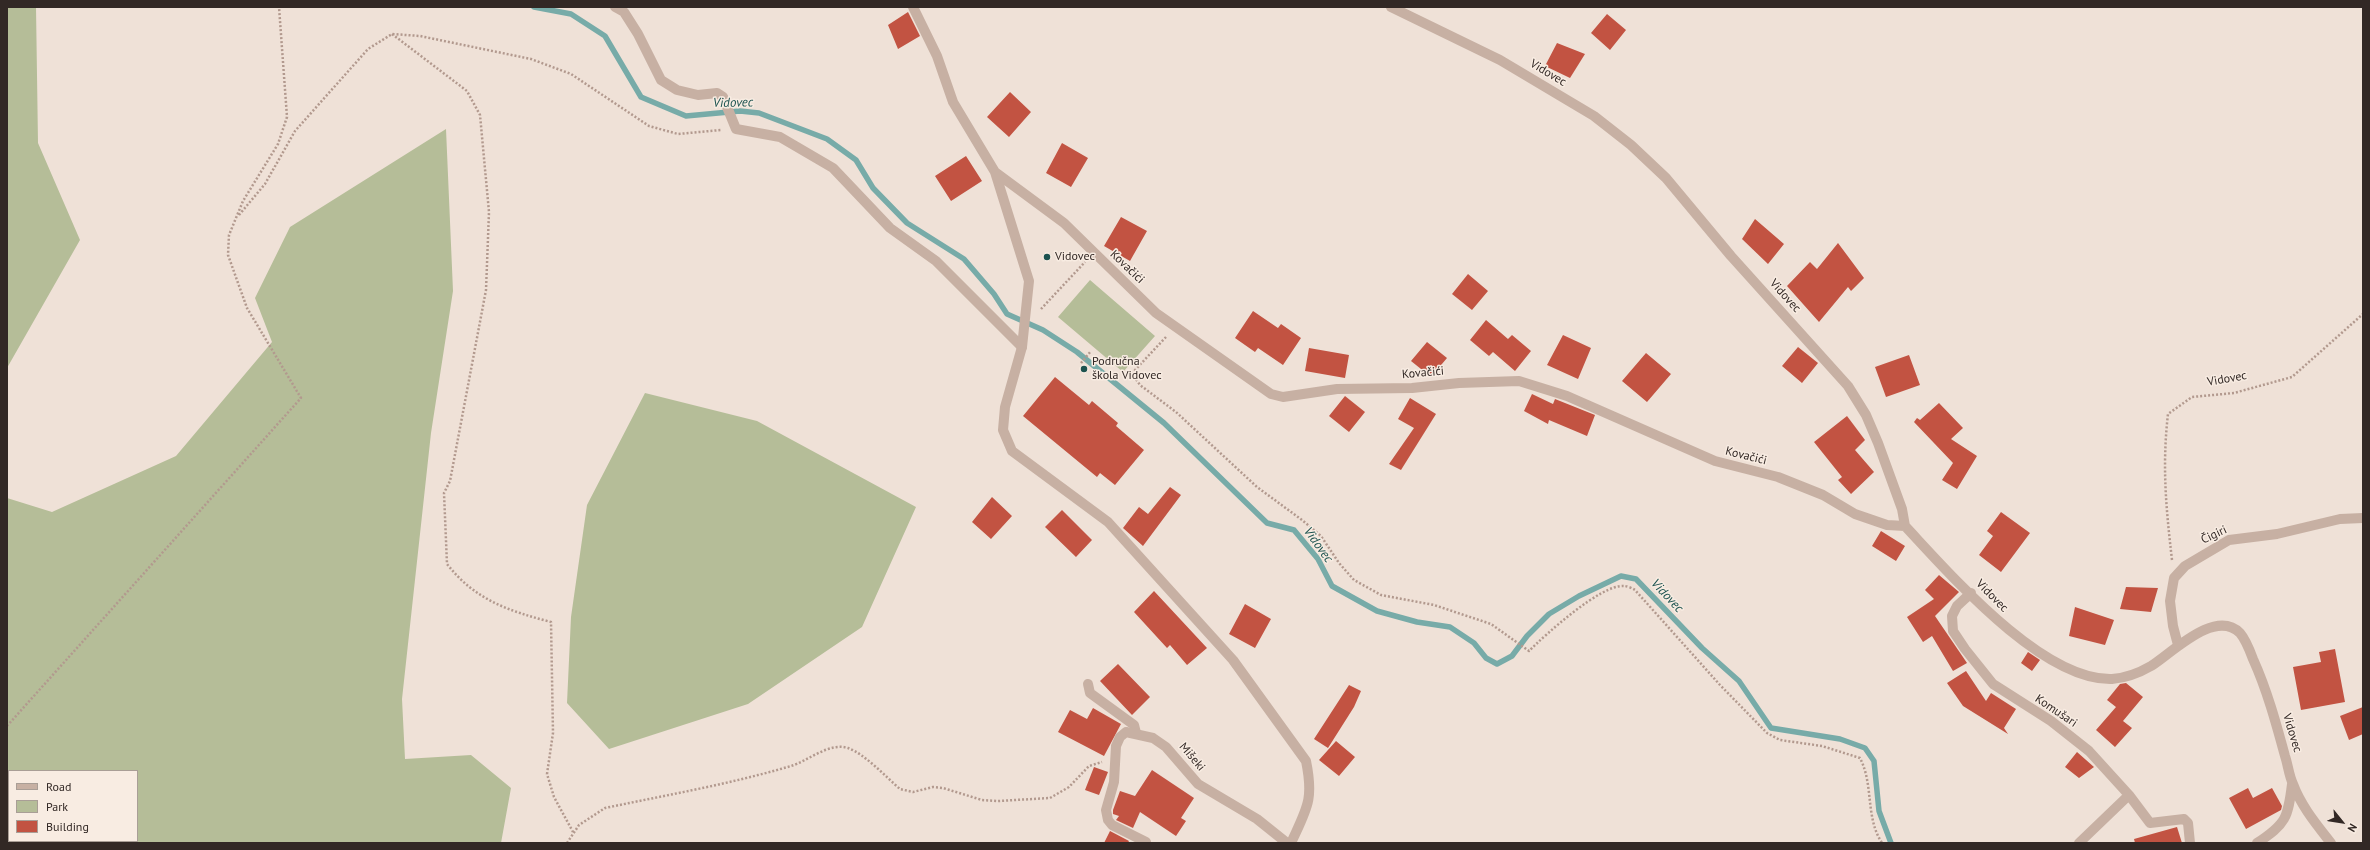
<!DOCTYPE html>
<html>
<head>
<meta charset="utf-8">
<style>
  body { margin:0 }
  #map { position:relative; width:2370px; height:850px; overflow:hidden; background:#efe1d7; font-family:"PT Sans",sans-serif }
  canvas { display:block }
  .frame { position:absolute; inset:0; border:8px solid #322825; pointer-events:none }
  .legend { position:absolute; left:8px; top:770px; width:130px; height:72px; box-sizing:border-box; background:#f8ece2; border:1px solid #a99e96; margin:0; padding:5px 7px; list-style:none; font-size:12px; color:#322825 }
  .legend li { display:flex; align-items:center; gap:8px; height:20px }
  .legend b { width:20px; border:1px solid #a99e96 }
  .north { position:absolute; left:2322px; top:802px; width:40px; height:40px; -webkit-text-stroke:3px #f8ece2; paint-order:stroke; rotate:120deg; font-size:11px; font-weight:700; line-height:16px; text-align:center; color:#322825 }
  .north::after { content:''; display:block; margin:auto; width:14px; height:18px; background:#322825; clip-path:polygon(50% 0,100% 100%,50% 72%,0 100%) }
</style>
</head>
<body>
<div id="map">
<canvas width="2370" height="850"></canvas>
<div class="frame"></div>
<ul class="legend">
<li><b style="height:5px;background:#c7b0a3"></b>Road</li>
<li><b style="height:11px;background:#b5bd98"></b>Park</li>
<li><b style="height:11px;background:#c25342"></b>Building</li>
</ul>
<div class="north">N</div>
</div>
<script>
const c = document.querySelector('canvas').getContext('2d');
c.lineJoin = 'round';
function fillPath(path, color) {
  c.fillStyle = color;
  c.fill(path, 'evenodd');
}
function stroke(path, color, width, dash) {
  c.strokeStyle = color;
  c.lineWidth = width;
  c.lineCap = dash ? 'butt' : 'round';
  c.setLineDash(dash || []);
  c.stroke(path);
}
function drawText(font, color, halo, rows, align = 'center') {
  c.font = font + ' "PT Sans",sans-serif';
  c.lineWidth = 3;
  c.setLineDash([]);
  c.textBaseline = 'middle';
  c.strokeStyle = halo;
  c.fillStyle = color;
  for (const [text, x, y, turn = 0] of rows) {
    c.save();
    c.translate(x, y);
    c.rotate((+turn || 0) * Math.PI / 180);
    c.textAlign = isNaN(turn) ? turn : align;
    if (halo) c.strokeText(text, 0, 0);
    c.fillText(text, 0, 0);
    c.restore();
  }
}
fillPath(new Path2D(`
  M7,7h29l2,136 42,97 -73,128z
  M446,129l7,162 -22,142 -29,266 3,60 66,-4 40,33 -10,55h-494v-345l45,14 124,-56 96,-114 -17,-44 35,-71zM9,771h128v70h-128z
  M1090,280l65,56 -32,36 -65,-55z
  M645,393l112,28 159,86 -54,120 -114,77 -139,45 -42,-46 4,-86 16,-112z`), '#b5bd98');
stroke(new Path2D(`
  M534,7l37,7 34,22 36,61 45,19 54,-5 19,2 68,26 29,21 17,28 34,35 57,36 30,35 13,20 36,16 34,22 87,71 103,100 27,7 24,29 14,27 45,25 40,11 33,5 24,16 12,15 11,6 15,-8 15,-20 22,-22 30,-18 42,-20 15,3 66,69 37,33 32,47 69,11 25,9 9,13 5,50 12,32`), '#77aba8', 5.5);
fillPath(new Path2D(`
  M908,12l12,24 -22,13 -10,-24z
  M1607,14l19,16 -16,20 -19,-17z
  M1557,43l28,11 -15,24 -25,-12z
  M1010,92l21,20 -22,25 -22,-20z
  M1062,143l26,15 -17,29 -25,-14z
  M966,156l16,25 -31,20 -16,-25z
  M1121,217l26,14 -17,30 -26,-15z
  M1755,219l29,25 -16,20 -26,-25z
  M1838,243l26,35 -13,13 -3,-4 -29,35 -32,-36 23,-24 7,7z
  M1468,274l20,17 -16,19 -20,-16z
  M1253,311l25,17 3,-4 20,14 -18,27 -25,-17 -3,4 -20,-14z
  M1486,320l22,19 4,-4 19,16 -16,20 -22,-19 -4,4 -19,-16z
  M1563,335l28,13 -13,31 -31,-14z
  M1427,342l20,16 -16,19 -20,-16z
  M1798,347l20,16 -16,20 -20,-17z
  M1309,348l40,7 -4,23 -40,-7z
  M1646,353l25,21 -24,28 -25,-21z
  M1909,355l11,30 -34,12 -11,-30z
  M1055,377l34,28 3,-4 26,22 -2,3 28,24 -29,35 -15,-12 -3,4 -74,-61z
  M1532,394l21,10 2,-5 40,16 -8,21 -38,-16 -1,4 -24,-13z
  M1345,396l20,16 -16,20 -20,-16z
  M1410,398l26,16 -35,56 -12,-6 25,-36 -16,-9z
  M1939,403l24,25 -12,11 26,17 -20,33 -15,-9 11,-17 -39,-41 3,-4 3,2z
  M1847,416l18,24 -10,10 19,22 -23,22 -13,-14 4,-3 -28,-35z
  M1170,487l11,8 -38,51 -20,-18 16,-21 9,7z
  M992,497l20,19 -21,23 -19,-17z
  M1062,510l30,30 -16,17 -31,-30z
  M2001,512l29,21 -29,39 -22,-17 14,-19 -6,-5z
  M1881,531l24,15 -9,15 -24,-15z
  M1939,575l20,17 -24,24 32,47 -14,8 -21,-35 -9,6 -16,-25 27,-18 -9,-9z
  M2126,587l32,1 -7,24 -31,-3z
  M1154,591l53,57 -20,17 -17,-20 -3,3 -33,-36z
  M1245,604l26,15 -16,29 -26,-14z
  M2075,607l39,13 -9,25 -36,-9z
  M2335,649l10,53 -44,8 -8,-43 28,-5 -2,-10z
  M2028,652l12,8 -8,11 -11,-8z
  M1118,664l32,33 -18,18 -32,-34z
  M1966,671l20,30 5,-8 25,16 -12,19 4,6 -45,-28 -16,-23z
  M2126,683l17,14 -20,24 9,7 -17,19 -19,-17 20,-23 -9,-7 13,-16z
  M1349,685l12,6 -7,16 -26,41 -14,-9z
  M2363,707v27l-14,6 -9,-24z
  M1093,708l28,16 -17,32 -46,-24 12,-22 17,9z
  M1336,741l19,16 -16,19 -20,-16z
  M2077,752l17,15 -15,11 -14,-11z
  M1094,767l14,5 -9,23 -14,-5z
  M1152,770l42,28 -13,20 5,3 -10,15 -36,-24 -7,16 -17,-8 3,-4 -6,-2v-4l7,-19 15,5z
  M2248,788l5,10 19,-10 10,18 -1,4 -35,19 -17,-31z
  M2177,827l5,16h-47l-1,-4z
  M1110,831l19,10 -1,2h-24z`), '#c25342');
stroke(new Path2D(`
  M392,34l75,57 13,24 9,97 -3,78 -36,191 -6,12 3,71c28,36 62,47 104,58l2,111 -6,41 7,23 19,35
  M239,215l26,-31 30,-53 73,-82 24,-15 28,2 111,23 40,15 78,52 29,8 43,-4
  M1041,309l44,-47
  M1166,337l-31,33 -2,5 7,10 36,27 81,75 45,33 19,16 18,27 15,17 27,15 53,10 57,19 38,27c16,-16 72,-67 95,-65 3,0 8,2 11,4l85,95 47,48 13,7 42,6 38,12c14,27 5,59 22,85
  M1081,363l10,-12
  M2172,560c-6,-52 -10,-94 -4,-146l24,-17 42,-4 58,-16 71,-63
  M7,726l294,-328 -54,-90 -19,-53 1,-20 14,-34 35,-57 9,-27 -8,-110
  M567,843l12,-18 26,-17c62,-13 125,-24 186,-42 17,-5 38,-24 57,-18 17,6 38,29 52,41l13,3 20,-5 10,1 39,12 16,1 52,-3 19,-11 20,-21 13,-4`), '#b2998e', 2.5, [2, 2]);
stroke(new Path2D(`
  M615,7l9,5 14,22 23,46 16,10 21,5 19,-2 6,4 13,32 44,8 53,31 57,60 46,33 86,86
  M1088,684l2,9 44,32 2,8`), '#c7b0a3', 10);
stroke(new Path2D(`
  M913,7l24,49 16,46 42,70 34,109 -7,66 -17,60 -2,23 9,21 96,71 125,138 73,101c8,39 1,47 -15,82
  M1391,7l109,53 94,56 37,29 35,33 65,78 117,130 18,29 12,28 24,66 3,17c45,48 137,155 207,153 13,-1 27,-6 39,-13 21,-13 64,-58 89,-33 6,7 10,18 13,26 14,31 23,64 32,97 3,9 4,20 8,28 8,22 24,41 38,59
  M995,172l69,51 92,90 115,81 12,3 54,-8 75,-1 47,-5 60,-2 48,15 148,65 63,16 45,18 32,19 32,11 18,1
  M1971,593l-14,13 -5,10 1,15 12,18 28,35 58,37 38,30 40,44 -50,48
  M2178,645l-5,-19 -3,-25 4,-23 11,-12 44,-26 48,-6 63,-15 23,-1
  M2129,795l21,28 34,-4 4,4 2,20
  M1146,842l-34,-17 -4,-5 -2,-10 8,-28 2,-36 4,-9 6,-5 27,6 13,9 32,37 59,35 30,24
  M2257,843c29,-19 31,-25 35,-59`), '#c7b0a3', 10);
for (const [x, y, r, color] of [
  [1047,257,4,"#1c524f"],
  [1084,369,4,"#1c524f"]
]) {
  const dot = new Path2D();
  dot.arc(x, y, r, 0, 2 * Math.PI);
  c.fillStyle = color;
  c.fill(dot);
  stroke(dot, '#f8ece2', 1.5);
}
drawText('12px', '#322825', '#f8ece2', [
  ["Vidovec",1548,73,31],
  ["Kovačići",1127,267,44],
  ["Vidovec",1785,296,48],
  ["Kovačići",1423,373,-5],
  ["Vidovec",2227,379,-10],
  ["Kovačići",1746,456,14],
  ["Čigiri",2214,535,-25],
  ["Vidovec",1992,596,45],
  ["Komušari",2056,711,34],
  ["Vidovec",2292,733,73],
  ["Mišeki",1192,757,50]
]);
drawText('12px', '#322825', '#f8ece2', [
  ["Vidovec",1055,257],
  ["Područna",1092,362],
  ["škola Vidovec",1092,376]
], 'left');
drawText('italic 13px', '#1c524f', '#f8ece2', [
  ["Vidovec",733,103,-1],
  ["Vidovec",1318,545,54],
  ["Vidovec",1667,596,47]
]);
</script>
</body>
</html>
